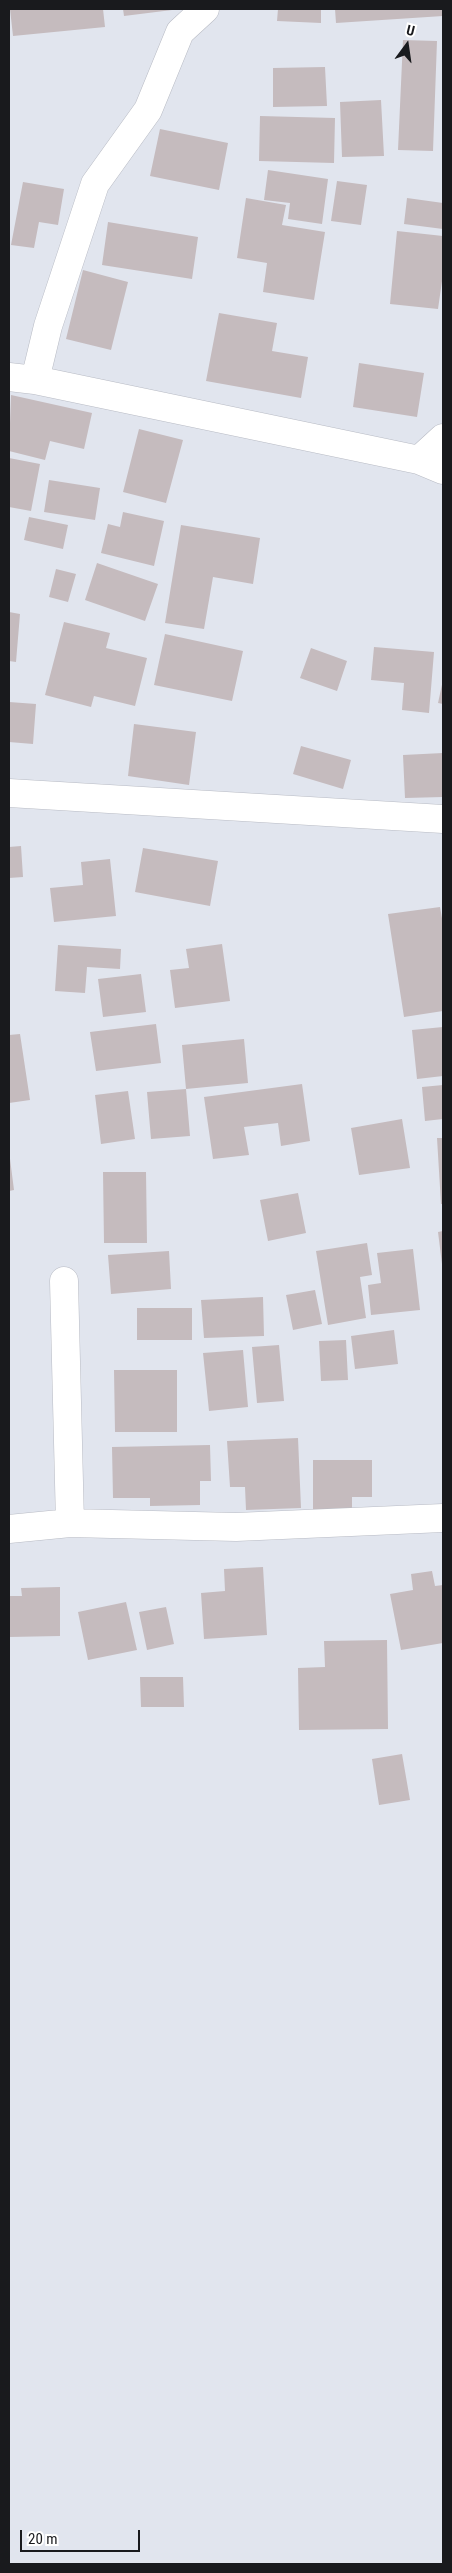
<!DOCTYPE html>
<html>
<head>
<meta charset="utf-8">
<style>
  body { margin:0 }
  #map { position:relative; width:452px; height:2573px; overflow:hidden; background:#e1e5ee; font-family:"Roboto Condensed",sans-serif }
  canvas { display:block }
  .frame { position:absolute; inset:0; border:10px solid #191a1d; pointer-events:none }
  .north { position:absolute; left:382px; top:20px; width:50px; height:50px; -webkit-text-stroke:4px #fff; paint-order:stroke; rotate:14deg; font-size:14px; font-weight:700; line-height:20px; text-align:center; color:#191a1d }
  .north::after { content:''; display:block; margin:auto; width:18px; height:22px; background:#191a1d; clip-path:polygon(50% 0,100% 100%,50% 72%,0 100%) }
  .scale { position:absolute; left:20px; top:2530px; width:120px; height:22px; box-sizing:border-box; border:2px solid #191a1d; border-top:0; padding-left:6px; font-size:15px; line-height:18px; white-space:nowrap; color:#191a1d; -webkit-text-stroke:4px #fff; paint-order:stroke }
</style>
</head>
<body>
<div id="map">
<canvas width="452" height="2573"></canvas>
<div class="frame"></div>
<div class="north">U</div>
<div class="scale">20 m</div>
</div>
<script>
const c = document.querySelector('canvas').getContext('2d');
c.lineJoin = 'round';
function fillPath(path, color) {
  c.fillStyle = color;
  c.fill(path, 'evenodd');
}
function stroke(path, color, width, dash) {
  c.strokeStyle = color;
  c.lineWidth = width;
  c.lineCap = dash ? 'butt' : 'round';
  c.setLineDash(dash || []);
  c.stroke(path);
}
fillPath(new Path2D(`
  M10,9h93l2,18 -92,9z
  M123,9h49v1l-48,6z
  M278,9h43v14l-44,-2z
  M335,9h108v7l-107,7z
  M403,40l34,1 -4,110 -35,-1z
  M325,67l2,39 -54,1v-39z
  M381,100l3,56 -42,1 -2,-55z
  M260,116l75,2 -1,45 -75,-2z
  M160,129l68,14 -9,47 -69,-14z
  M268,170l60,9 -6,45 -34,-5 2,-16 -26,-3z
  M337,181l30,4 -6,40 -30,-4z
  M23,182l41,7 -6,36 -19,-3 -5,26 -23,-3z
  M246,198l40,7 -4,20 43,7 -11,68 -51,-8 4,-29 -30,-5z
  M407,198l36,5v26l-39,-5z
  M108,222l90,15 -6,42 -90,-14z
  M397,231l46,5v38l-5,35 -48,-5z
  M83,270l45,12 -17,68 -45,-11z
  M219,313l58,10 -5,28 36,6 -7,41 -95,-17z
  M359,363l65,10 -7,44 -64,-10z
  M11,395l81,18 -8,36 -34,-8 -5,19 -36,-9z
  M139,429l44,11 -17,63 -43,-11z
  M9,458l31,6 -9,47 -22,-4z
  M49,480l51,8 -5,32 -51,-8z
  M123,512l41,9 -10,45 -53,-13 7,-29 12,3z
  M29,517l39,8 -5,24 -39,-9z
  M181,525l79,13 -7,46 -40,-7 -9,52 -39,-6z
  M97,563l61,21 -13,37 -60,-21z
  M56,569l20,5 -8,28 -19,-5z
  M9,612l11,2 -4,48 -7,-1z
  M64,622l46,11 -4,15 41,10 -12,48 -41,-10 -3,11 -46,-12z
  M165,634l78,17 -11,50 -78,-16z
  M374,647l60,5 -5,61 -27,-3 2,-27 -33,-3z
  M311,648l36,13 -10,30 -37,-13z
  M443,680v24l-5,-1z
  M9,702l27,2 -3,40 -24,-2z
  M134,724l62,8 -7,53 -61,-9z
  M301,746l50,14 -8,29 -50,-15z
  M443,753v44l-38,1 -2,-43z
  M21,846l2,31 -14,1v-31z
  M143,848l75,13 -8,45 -75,-14z
  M110,859l6,57 -62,6 -4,-34 33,-3 -2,-23z
  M440,907l3,17v87l-39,6 -16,-103z
  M222,944l8,57 -55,7 -5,-38 19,-2 -3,-19z
  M58,945l63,4 -1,20 -33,-2 -2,26 -30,-2z
  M141,974l5,38 -43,5 -5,-38z
  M156,1024l5,39 -65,8 -6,-39z
  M443,1027v49l-26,3 -5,-49z
  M20,1034l10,66 -21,3v-68z
  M244,1039l4,44 -62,6 -4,-44z
  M302,1084l8,57 -29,5 -3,-23 -34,4 5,28 -36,4 -9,-62z
  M443,1085v34l-18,2 -3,-34z
  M186,1089l4,47 -39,3 -4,-47z
  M128,1091l7,48 -34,5 -6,-49z
  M402,1119l8,49 -51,7 -8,-47z
  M437,1138h6v66h-2z
  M9,1151l5,39 -5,1z
  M103,1172h43l1,71h-43z
  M298,1193l8,40 -38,8 -8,-41z
  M443,1231v33h-1l-4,-32z
  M367,1243l5,32 -12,2 6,41 -38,7 -12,-74z
  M413,1249l7,61 -49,5 -3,-30 13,-2 -4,-30z
  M169,1251l2,38 -60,5 -3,-39z
  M315,1290l7,34 -29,6 -7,-35z
  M263,1297l1,39 -60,2 -3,-38z
  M137,1308h55v32h-55z
  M394,1330l4,34 -43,5 -4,-33z
  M346,1340l2,40 -27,1 -2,-40z
  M279,1345l5,56 -27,2 -5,-56z
  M243,1350l5,57 -39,4 -6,-58z
  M114,1370h63v62h-62z
  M298,1438l3,70 -55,2 -1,-23h-15l-3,-46z
  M210,1445l1,36h-11v24l-50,1v-8h-37l-1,-51z
  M313,1460h59v37h-20v15h-39z
  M263,1567l4,68 -63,4 -3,-46 24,-2 -1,-22z
  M432,1571l3,15 8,-1v58l-42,7 -11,-56 23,-4 -2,-16z
  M60,1587v49l-51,1v-41h13l-1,-8z
  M126,1602l11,48 -49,10 -10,-48z
  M166,1607l8,37 -27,6 -8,-38z
  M387,1640l1,89 -89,1 -1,-62 27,-1 -1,-26z
  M140,1677h43l1,30h-43z
  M402,1754l8,46 -31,5 -7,-46z`), '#c5bbbe');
const street = new Path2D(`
  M9,377l26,3 13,-54 47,-142 53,-74 32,-78 25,-23
  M35,380l384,80
  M443,438l-24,22 24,10
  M9,793l434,26
  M64,1281l6,242
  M9,1529l61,-6 166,4 207,-9`);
stroke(street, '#b8bbc4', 29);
stroke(street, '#fff', 28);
</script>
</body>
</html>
